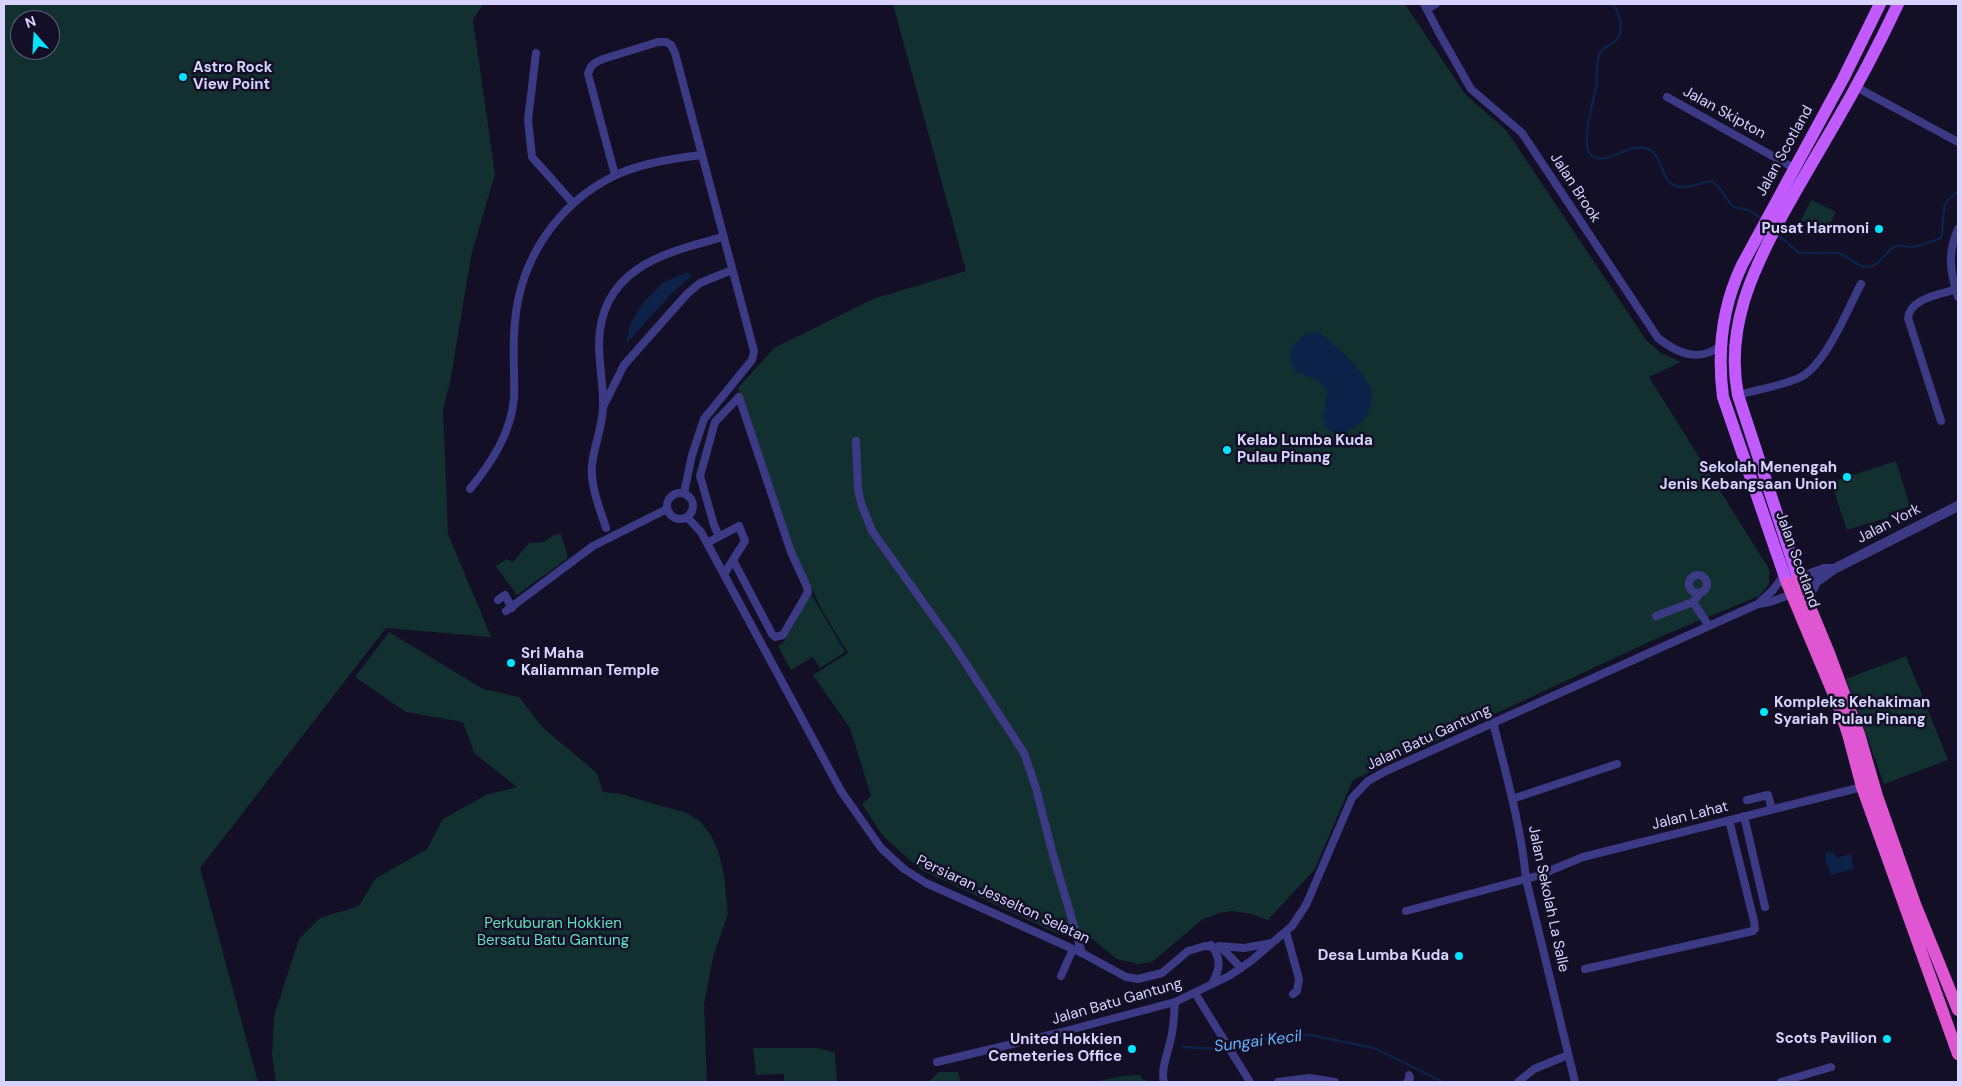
<!DOCTYPE html>
<html>
<head>
<meta charset="utf-8">
<style>
  body { margin:0 }
  #map { position:relative; width:1962px; height:1086px; overflow:hidden; background:#130f26; font-family:"DM Sans",sans-serif }
  canvas { display:block }
  .frame { position:absolute; inset:0; border:5px solid #d9d4ff; pointer-events:none }
  .north { position:absolute; left:10px; top:10px; width:50px; height:50px; box-sizing:border-box; background:#130f26; border:1px solid #625e7d; border-radius:50%; rotate:341deg; font-size:14px; font-weight:700; line-height:20px; text-align:center; color:#d9d4ff }
  .north::after { content:''; display:block; margin:auto; width:18px; height:22px; background:#00e5ff; clip-path:polygon(50% 0,100% 100%,50% 72%,0 100%) }
</style>
</head>
<body>
<div id="map">
<canvas width="1962" height="1086"></canvas>
<div class="frame"></div>
<div class="north">N</div>
</div>
<script>
const c = document.querySelector('canvas').getContext('2d');
c.lineJoin = 'round';
function fillPath(path, color) {
  c.fillStyle = color;
  c.fill(path, 'evenodd');
}
function stroke(path, color, width, dash) {
  c.strokeStyle = color;
  c.lineWidth = width;
  c.lineCap = dash ? 'butt' : 'round';
  c.setLineDash(dash || []);
  c.stroke(path);
}
function drawText(font, color, halo, rows, align = 'center') {
  c.font = font + ' "DM Sans",sans-serif';
  c.lineWidth = 5;
  c.setLineDash([]);
  c.textBaseline = 'middle';
  c.strokeStyle = halo;
  c.fillStyle = color;
  for (const [text, x, y, turn = 0] of rows) {
    c.save();
    c.translate(x, y);
    c.rotate((+turn || 0) * Math.PI / 180);
    c.textAlign = isNaN(turn) ? turn : align;
    if (halo) c.strokeText(text, 0, 0);
    c.fillText(text, 0, 0);
    c.restore();
  }
}
fillPath(new Path2D(`
  M4,4h479l-10,16 22,154 -24,82 -21,126 -7,27 5,125 43,103 -105,-9 -186,240 58,214h-254zM20,20h30v30h-30z
  M893,4h512l60,90 41,36 140,210 15,13 20,9 -32,15 120,192v15l-10,12 -97,40 -309,144 -38,89 -47,51 -16,-6 -19,-3 -14,2 -16,6 -51,43 -14,2 -21,-5 -26,-21 -35,-5 -135,-63 -38,-34 -21,-32 9,-8 -21,-68 -37,-53 35,-22 -25,-41 -30,-63 -55,-161 36,-40 99,-49 93,-28z
  M1811,200l25,12 -10,20 -25,-12z
  M1896,461l14,45 -21,7 1,4 -43,13 -16,-48z
  M561,534l7,24 -51,37 -21,-29 11,-7 6,3 16,-19 15,-1 10,-7z
  M811,594l34,58 -25,16 -7,-11 -22,13 -13,-24 6,-4z
  M389,632l94,57 36,8 24,31 54,45 6,19 17,2 67,19 13,8 12,16 6,14 6,24 4,39 -15,43 -9,48 3,77h-431l-4,-26 2,-40 25,-77 21,-21 39,-12 16,-27 52,-30 16,-30 43,-24 31,-8 -43,-34 -11,-31 -57,-10 -51,-35z
  M1906,656l42,104 -64,24 -38,-105z
  M753,1048h65l17,5 2,29h-53v-8l-28,1z
  M939,1072h19l3,10h-33z
  M1141,1075l1,4 9,3h-56l26,-6z`), '#12302f');
fillPath(new Path2D(`
  M687,272l4,4 -19,17 -46,51 4,-20 13,-21 19,-20z
  M1317,331c16,11 54,45 55,64 1,23 -26,49 -47,32l-2,-12 4,-24 -10,-11 -21,-8 -6,-11 2,-15 13,-12z
  M1829,852l5,1 2,5 15,-4 3,15 -23,6 -6,-16 1,-6z`), '#0c2248');
stroke(new Path2D(`
  M1613,4c6,9 12,25 4,35 -4,6 -14,7 -17,14 -5,10 -2,24 -4,34 -2,14 -17,60 -4,69 14,10 36,-13 54,-8 20,7 12,38 36,39 11,0 20,-5 30,-6 10,6 12,17 21,25 4,3 7,2 12,3 7,2 12,6 17,11
  M1777,234l22,19c8,-2 12,1 19,0 8,0 15,-2 23,1 8,3 15,12 24,13 16,0 19,-16 31,-21 6,-2 10,1 15,1 10,-1 21,-6 30,-9 5,-19 -4,-35 17,-46
  M1183,1047l34,2 38,-9 55,-5 64,13 69,34`), '#0c2248', 2.5);
stroke(new Path2D(`
  M1424,4l14,27 33,58 51,44 136,205c19,15 41,25 62,8
  M1427,9l9,-5
  M536,53l-8,67 4,37 41,46
  M1856,87l102,55
  M1667,97l127,71
  M615,175l-27,-101c2,-9 7,-12 15,-15l55,-17h8l5,3 4,8 79,298 -2,9 -48,59 -12,36 -8,38
  M1958,229c-11,25 -8,42 0,68
  M1738,395c18,-5 47,-10 63,-18 26,-14 46,-67 60,-93
  M603,407l21,-42 63,-71 13,-11 32,-13
  M1941,421l-33,-103c2,-20 32,-23 48,-29
  M856,441l2,48 3,14 11,28 83,116 69,106 12,35 17,67 29,98
  M470,489c22,-27 41,-56 44,-91 1,-25 -2,-50 1,-76 5,-62 42,-118 99,-146 24,-12 61,-18 88,-21
  M667 506a13 13 0 1 1 26 0a13 13 0 1 1-26 0Z
  M687,517l14,15 140,259 40,57 23,21 22,14 29,13 127,57 44,24 12,2 24,-6 26,-22 17,-5 17,2 19,20
  M606,528c-6,-19 -16,-42 -14,-63 2,-19 10,-37 11,-56 1,-20 -4,-44 -4,-65 1,-76 65,-91 124,-107
  M719,536l-5,-11 -14,-49 15,-54 24,-25 52,155 16,35 1,5 -25,43 -8,2 -3,-3 -39,-74
  M707,543l32,-17 6,15 -21,33
  M1689 584a9 9 0 1 1 18 0a9 9 0 1 1-18 0Z
  M498,600l7,-5 7,13
  M1693,602l16,24
  M1758,604l15,-14 11,-15
  M506,611l87,-65 74,-37
  M1656,616l37,-14 7,-9
  M1493,722c13,52 28,104 33,157l49,203
  M1512,799l105,-35
  M1747,800l21,-5 4,14
  M1744,816l21,91
  M1406,911l131,-35 46,-19 279,-70
  M1286,932l13,47 -2,12 -4,3
  M1211,945c11,14 9,24 1,39
  M1219,946l25,2 28,-5
  M1585,969l168,-38 2,-2 -1,-8 -25,-101
  M1061,976l12,-27
  M1195,993l55,89
  M937,1062l121,-29 117,-31 54,-26 22,-15 41,-35 14,-21 46,-107 16,-17 18,-10 372,-167 12,-2 25,-9
  M1164,1082c-4,-13 6,-34 8,-49 2,-10 2,-21 3,-31
  M1278,1082l31,-4 26,4
  M1407,1082l3,-4 -1,-3
  M1518,1082l16,-13 34,-14
  M1781,1082l50,-15`), '#3d3a85', 8);
stroke(new Path2D(`
  M1792,581l32,-12h9
  M1807,600l9,-18 18,-13 124,-63`), '#3d3a85', 10);
stroke(new Path2D(`
  M1798,578l-60,-183c-13,-66 14,-124 45,-181 17,-31 35,-61 53,-92 23,-39 43,-78 62,-118
  M1787,583l-64,-186c-6,-46 -1,-90 19,-132l101,-186 37,-75`), '#c25bff', 12);
stroke(new Path2D(`
  M1798,578l31,75 30,81 18,62 38,108 43,106
  M1787,583l52,124 9,27 14,53 96,267`), '#e055d1', 12);
for (const [x, y, r, color] of [
  [183,77,5,"#00e5ff"],
  [1879,229,5,"#00e5ff"],
  [1227,450,5,"#00e5ff"],
  [1847,477,5,"#00e5ff"],
  [511,663,5,"#00e5ff"],
  [1764,712,5,"#00e5ff"],
  [1459,956,5,"#00e5ff"],
  [1887,1039,5,"#00e5ff"],
  [1132,1049,5,"#00e5ff"]
]) {
  const dot = new Path2D();
  dot.arc(x, y, r, 0, 2 * Math.PI);
  c.fillStyle = color;
  c.fill(dot);
  stroke(dot, '#130f26', 2);
}
drawText('bold 15px', '#d9d4ff', '#130f26', [
  ["Astro Rock",193,68,"left"],
  ["View Point",193,85,"left"],
  ["Pusat Harmoni",1869,229],
  ["Kelab Lumba Kuda",1237,441,"left"],
  ["Pulau Pinang",1237,458,"left"],
  ["Sekolah Menengah",1837,468],
  ["Jenis Kebangsaan Union",1837,485],
  ["Sri Maha",521,654,"left"],
  ["Kaliamman Temple",521,671,"left"],
  ["Kompleks Kehakiman",1774,703,"left"],
  ["Syariah Pulau Pinang",1774,720,"left"],
  ["Desa Lumba Kuda",1449,956],
  ["Scots Pavilion",1877,1039],
  ["United Hokkien",1122,1040],
  ["Cemeteries Office",1122,1057]
], 'right');
drawText('15px', '#d9d4ff', '#130f26', [
  ["Jalan Skipton",1724,113,29],
  ["Jalan Scotland",1785,151,-61],
  ["Jalan Brook",1575,188,57],
  ["Jalan York",1889,524,-27],
  ["Jalan Scotland",1797,560,70],
  ["Jalan Batu Gantung",1429,738,-25],
  ["Jalan Lahat",1690,816,-14],
  ["Jalan Sekolah La Salle",1548,899,78],
  ["Persiaran Jesselton Selatan",1003,900,25],
  ["Jalan Batu Gantung",1117,1002,-16]
]);
drawText('15px', '#5fe0c0', '#130f26', [
  ["Perkuburan Hokkien",553,924],
  ["Bersatu Batu Gantung",553,941]
]);
drawText('italic 16px', '#62b6ff', '#130f26', [
  ["Sungai Kecil",1258,1042,-7]
]);
</script>
</body>
</html>
